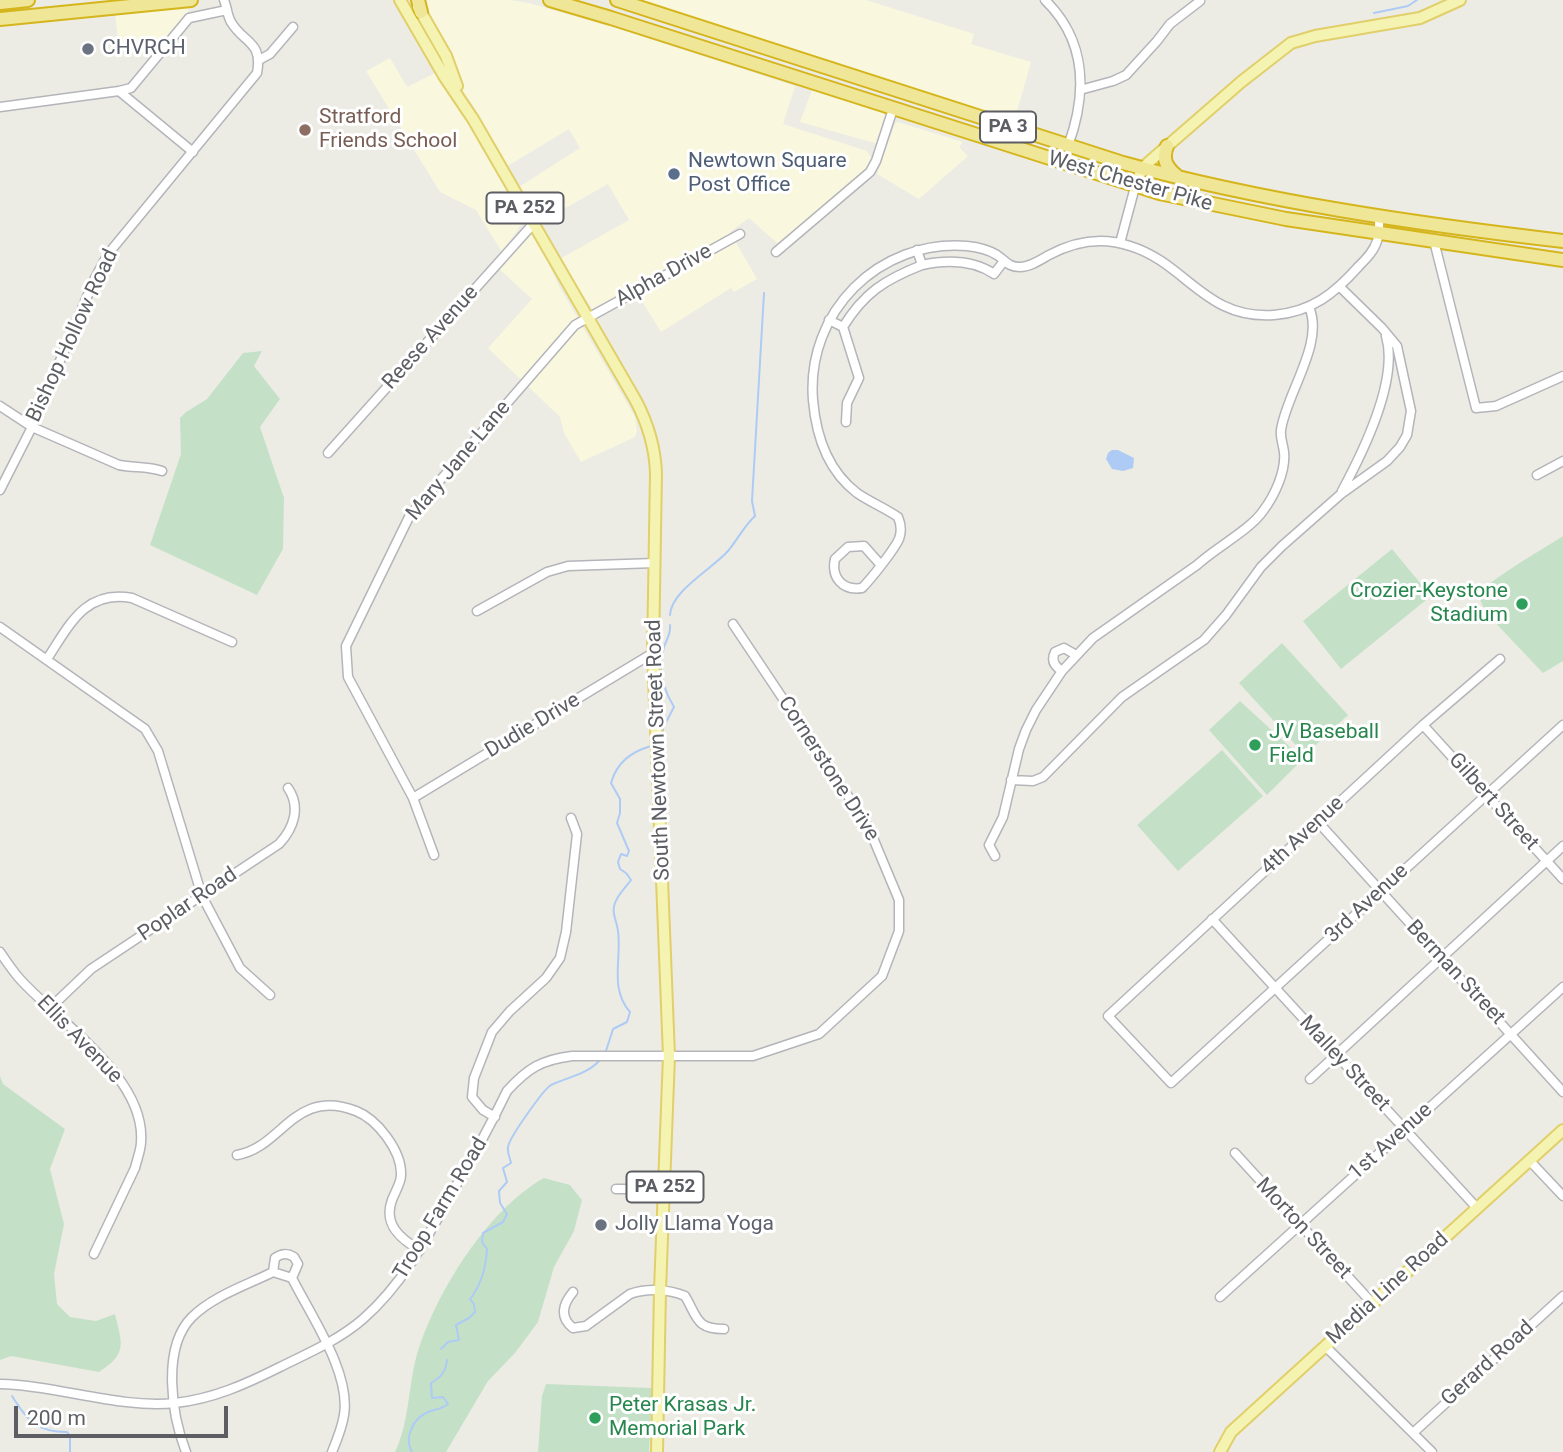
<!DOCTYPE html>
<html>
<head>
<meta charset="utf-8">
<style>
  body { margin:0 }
  #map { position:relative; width:1563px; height:1452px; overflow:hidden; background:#edece4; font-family:Roboto,sans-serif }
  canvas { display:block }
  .scale { position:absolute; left:14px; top:1406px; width:214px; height:32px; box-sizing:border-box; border:4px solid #5c5e63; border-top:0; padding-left:9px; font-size:21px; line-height:24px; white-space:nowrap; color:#5c5e63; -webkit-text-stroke:5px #fff; paint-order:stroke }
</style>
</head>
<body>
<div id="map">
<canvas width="1563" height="1452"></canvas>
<div class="scale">200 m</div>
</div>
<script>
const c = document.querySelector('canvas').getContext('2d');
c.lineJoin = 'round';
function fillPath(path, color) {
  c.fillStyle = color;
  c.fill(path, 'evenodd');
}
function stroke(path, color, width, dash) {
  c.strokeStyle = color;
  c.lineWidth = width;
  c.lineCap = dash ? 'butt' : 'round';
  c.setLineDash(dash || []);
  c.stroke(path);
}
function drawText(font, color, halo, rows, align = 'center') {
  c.font = font + ' Roboto,sans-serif';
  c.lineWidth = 6;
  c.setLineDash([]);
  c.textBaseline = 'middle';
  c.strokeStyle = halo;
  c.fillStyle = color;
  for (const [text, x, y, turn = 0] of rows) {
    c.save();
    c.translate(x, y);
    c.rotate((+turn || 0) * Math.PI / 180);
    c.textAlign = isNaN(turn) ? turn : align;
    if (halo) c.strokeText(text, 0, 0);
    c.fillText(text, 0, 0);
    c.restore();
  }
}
fillPath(new Path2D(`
  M423,0h87l19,3 90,26 176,57 -12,38 84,27 5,8 -9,13 -77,79 -37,-33 -19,14 27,47 -23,13 -3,-4 -70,44 -27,-44 -42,21 -32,-50 69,-39 -21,-36 -69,39 -20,-36 61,-39 -11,-19 -63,38 -41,-70 -12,-39 -28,-49z
  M637,0h229l108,34 -3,10 60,18 -17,60z
  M188,6l1,7 -28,30 -42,5 -4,-35z
  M390,58l17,29 30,-15 89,146 -24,34 -26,-42 -36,-18 -74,-121z
  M812,90l70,22 3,4 -7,28 -78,-22z
  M898,122l65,20 -4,5 9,9 -49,43 -42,-25 18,-50z
  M532,228l27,58 76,131 2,14 -2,6 -54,25 -17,-29 -4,-16 -72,-69 44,-49 -35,-32z`), '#f9f7dd');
fillPath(new Path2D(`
  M262,351l-8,15 26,33 -20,28 24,71 -1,51 -26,46 -107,-50 31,-91 -1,-36 6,-6 21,-13 36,-46z
  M1563,536v125l-20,12 -56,-59c-3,-6 -9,-14 -6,-21 4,-11 69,-48 82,-57z
  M1392,549l39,47 -90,73 -38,-48z
  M1282,643l66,72 -43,40 -66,-72z
  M1240,701l63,58 -36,36 -58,-65z
  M1222,750l41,46 -85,75 -41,-46z
  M0,1076l3,8 62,45 -15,40 14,55 -10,50 3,30 13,13 26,4 19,-7c7,30 13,39 -16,58l-88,-16 -11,4z
  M544,1178l26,7 12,15 -8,31 -20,36 -16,55 -23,31 -27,28 -42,71h-51c14,-29 13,-63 21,-94 17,-61 71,-149 128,-180z
  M546,1384l106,4 -3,64h-111l4,-56z`), '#c4e1c8');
fillPath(new Path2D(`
  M1112,450h6l16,8 -1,10 -10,3 -11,-2 -6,-10 2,-6z`), '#adcbf4');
stroke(new Path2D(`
  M1374,13l34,-7 9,-6
  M670,615c1,-24 42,-46 58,-64 10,-12 16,-25 27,-35l-3,-15 12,-208
  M663,739v-11l11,-21c-11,-18 -17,-39 -10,-60 3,-9 7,-13 6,-22
  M605,1054l8,-25 14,-7 3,-10c-21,-24 -8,-53 -12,-81 -1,-10 -7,-18 -3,-28 3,-9 11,-16 16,-23l-5,-7 -6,-4 -2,-7 3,-8 6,2 2,-5 -12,-28 3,-10v-14l-9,-16c6,-21 20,-31 40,-37
  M441,1349l7,-7 11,-2 -3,-15 13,-7 6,-6 -1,-8 -4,-5c12,-15 16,-32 17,-50l-5,-7 1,-9 20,-11 4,-8 -7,-11 -1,-12 8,-9 -4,-14 8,-5c-1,-5 -4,-11 -3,-16 1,-9 35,-57 43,-62 16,-8 35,-10 48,-24
  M12,1396c15,24 24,36 55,36l3,4v16
  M412,1452c-8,-13 0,-32 14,-39 8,-4 15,-3 22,-9l-5,-7 -11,1 -1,-15c10,-6 15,-11 16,-23`), '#adcbf4', 2);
const minor = new Path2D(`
  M1045,0c42,41 42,94 23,146
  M259,60l11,-6 23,-27
  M1080,90l33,-9 13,-6 31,-34 13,-17 30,-23
  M119,91l12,-3 58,-70 38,-8
  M0,107l119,-16 74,61
  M1434,241l42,167 20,-2 67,-30
  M1120,243l15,-56
  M776,252l94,-80 6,-11 17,-52
  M922,265c24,-5 51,-5 72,9l10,-13
  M829,320l14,7c21,-34 41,-47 79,-62l-5,-15
  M843,327l16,51 -12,25 -1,19
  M0,406l32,21 87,38c15,3 28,1 43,6
  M328,453l206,-230
  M1537,475l26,-14
  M0,490l32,-63 63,-149 13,-24 149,-181c6,-32 -13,-29 -26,-51 -4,-7 -4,-15 -7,-22
  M1342,491c21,-39 57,-111 44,-155
  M880,564l-16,-18 -16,1 -13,12c-4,18 7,32 27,29 9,-9 32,-38 37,-49 3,-8 2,-15 -1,-22 -13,-9 -28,-15 -41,-24 -30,-23 -41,-57 -44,-93 -7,-88 66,-161 154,-154 10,1 22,4 30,9 9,6 11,12 23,12 10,0 20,-7 29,-12 26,-14 52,-19 81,-9 56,17 75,74 144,69 38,-3 61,-22 85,-49 7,-7 15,-15 18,-25 3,-8 2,-17 2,-26
  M477,611l70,-39 21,-6 87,-3
  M0,627l145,102 13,22 44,145 38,72 30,27
  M47,659c22,-33 38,-70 85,-61l100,44
  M1500,659l-77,66 -315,291 63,67 392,-358
  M1062,671c-8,-5 -11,-11 -7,-19l9,-4 12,7
  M1423,725l140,154
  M1011,780l22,1 10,-4 79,-80 82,-57 22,-25 35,-48 21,-21 59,-52 46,-33 13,-14 7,-12 4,-24 -14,-65 -15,-18 -42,-41
  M413,798l240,-145
  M1318,822l245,270
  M434,855l-21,-57 -65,-121 -2,-31 64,-131 165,-190 165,-91
  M995,856l-6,-11 14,-28 16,-68 7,-19 10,-20 26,-39 31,-33 104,-73c18,-17 53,-35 66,-54 12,-16 23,-40 21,-59 -1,-8 -4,-14 -3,-22 5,-36 44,-87 28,-123
  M1212,919l265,289
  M0,952c6,9 12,18 19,26 38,43 127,99 122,164 0,8 -4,17 -6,26l-41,86
  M50,1008l41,-39 188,-125c15,-16 22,-37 9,-56
  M1310,1079l253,-233
  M495,1117l-12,-7 -11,-13 2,-19 18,-46 18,-21 36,-33 14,-20 6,-26 11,-98 -6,-16
  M1235,1153l137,150
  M237,1155c45,-7 57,-68 119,-44 21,8 46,40 45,64 0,8 -6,17 -9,25 -9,24 8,39 28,50
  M1529,1160l34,36
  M616,1189h23
  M273,1272l2,-14c7,-5 12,-5 19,-1l4,7 -6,14
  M573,1292c-10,12 -14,25 0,36l13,-2 44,-32c17,-6 39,-5 55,2 13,22 11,33 39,33
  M1220,1297l343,-310
  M1325,1346l107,106
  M0,1384c57,1 120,25 175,19 38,-4 71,-19 105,-36 28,-14 59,-27 83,-48 41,-36 65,-83 91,-130 19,-32 37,-65 53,-98 21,-23 34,-31 65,-35h181l66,-22 63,-58 17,-45v-31l-31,-74 -135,-202
  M1413,1433l150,-137
  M186,1452c-14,-36 -25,-104 6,-135 21,-21 55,-32 81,-45l19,6c19,38 59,95 52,137 -2,13 -7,25 -12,37`);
const major = new Path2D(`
  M400,0l44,76 29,43 163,282c12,23 19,45 20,72l-3,180 16,403 -9,234 -3,162
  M418,7l28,49 11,30
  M1135,187l7,-18 7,-7 92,-80 50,-39 24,-7 105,-18 40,-18
  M1220,1452l11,-20 332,-302`);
const highway = new Path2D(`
  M418,0l3,12
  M550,0l61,18 548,175 127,26 277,41
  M617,0l506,163c142,39 294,61 440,78
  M0,3l28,-3
  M0,19l191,-19
  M1167,146c-5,13 -1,21 10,30`);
stroke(minor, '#b4b5ba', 11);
stroke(major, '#e0cf6a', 14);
stroke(highway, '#d5b51c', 16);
stroke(minor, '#fff', 8);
stroke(major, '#f5f3b1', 10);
stroke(highway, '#f0e698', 12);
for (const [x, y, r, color] of [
  [88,49,7,"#6b7280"],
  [305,130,7,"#8d6e63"],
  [674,174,7,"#5c6f8a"],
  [1522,604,7,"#2e9e5b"],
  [1255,745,7,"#2e9e5b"],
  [601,1225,7,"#6b7280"],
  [595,1418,7,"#2e9e5b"]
]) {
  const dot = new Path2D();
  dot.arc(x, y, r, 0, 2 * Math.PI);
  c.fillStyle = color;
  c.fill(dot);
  stroke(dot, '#fff', 2.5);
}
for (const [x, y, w] of [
  [1008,127,56],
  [525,208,77],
  [665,1187,77]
]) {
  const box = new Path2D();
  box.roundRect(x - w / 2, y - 15.5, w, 31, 5);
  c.fillStyle = '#fff';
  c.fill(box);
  stroke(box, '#5c5e63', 2);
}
drawText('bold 19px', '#5c5e63', null, [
  ["PA 3",1008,127],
  ["PA 252",525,208],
  ["PA 252",665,1187]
]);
drawText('21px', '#5b616d', '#fff', [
  ["CHVRCH",102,49],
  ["Jolly Llama Yoga",615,1225]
], 'left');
drawText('21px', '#785e54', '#fff', [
  ["Stratford",319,118],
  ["Friends School",319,142]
], 'left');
drawText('21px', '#4e5e75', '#fff', [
  ["Newtown Square",688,162],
  ["Post Office",688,186]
], 'left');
drawText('21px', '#5c5e63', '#fff', [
  ["West Chester Pike",1130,182,16],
  ["Alpha Drive",664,276,-29],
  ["Bishop Hollow Road",73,336,-65],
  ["Reese Avenue",431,338,-48],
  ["Mary Jane Lane",459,461,-50],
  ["Dudie Drive",533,726,-31],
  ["South Newtown Street Road",659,750,-92],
  ["Cornerstone Drive",828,769,57],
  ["Gilbert Street",1493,802,48],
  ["4th Avenue",1303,836,-43],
  ["3rd Avenue",1367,904,-43],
  ["Poplar Road",188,905,-34],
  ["Berman Street",1455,973,47],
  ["Ellis Avenue",79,1040,46],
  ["Malley Street",1344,1064,47],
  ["1st Avenue",1391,1142,-42],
  ["Troop Farm Road",441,1209,-59],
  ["Morton Street",1303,1229,47],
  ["Media Line Road",1388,1289,-42],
  ["Gerard Road",1488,1364,-42]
]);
drawText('21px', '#27864d', '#fff', [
  ["Crozier-Keystone",1508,592,"right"],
  ["Stadium",1508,616,"right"],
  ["JV Baseball",1269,733],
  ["Field",1269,757],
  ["Peter Krasas Jr.",609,1406],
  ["Memorial Park",609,1430]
], 'left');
</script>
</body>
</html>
